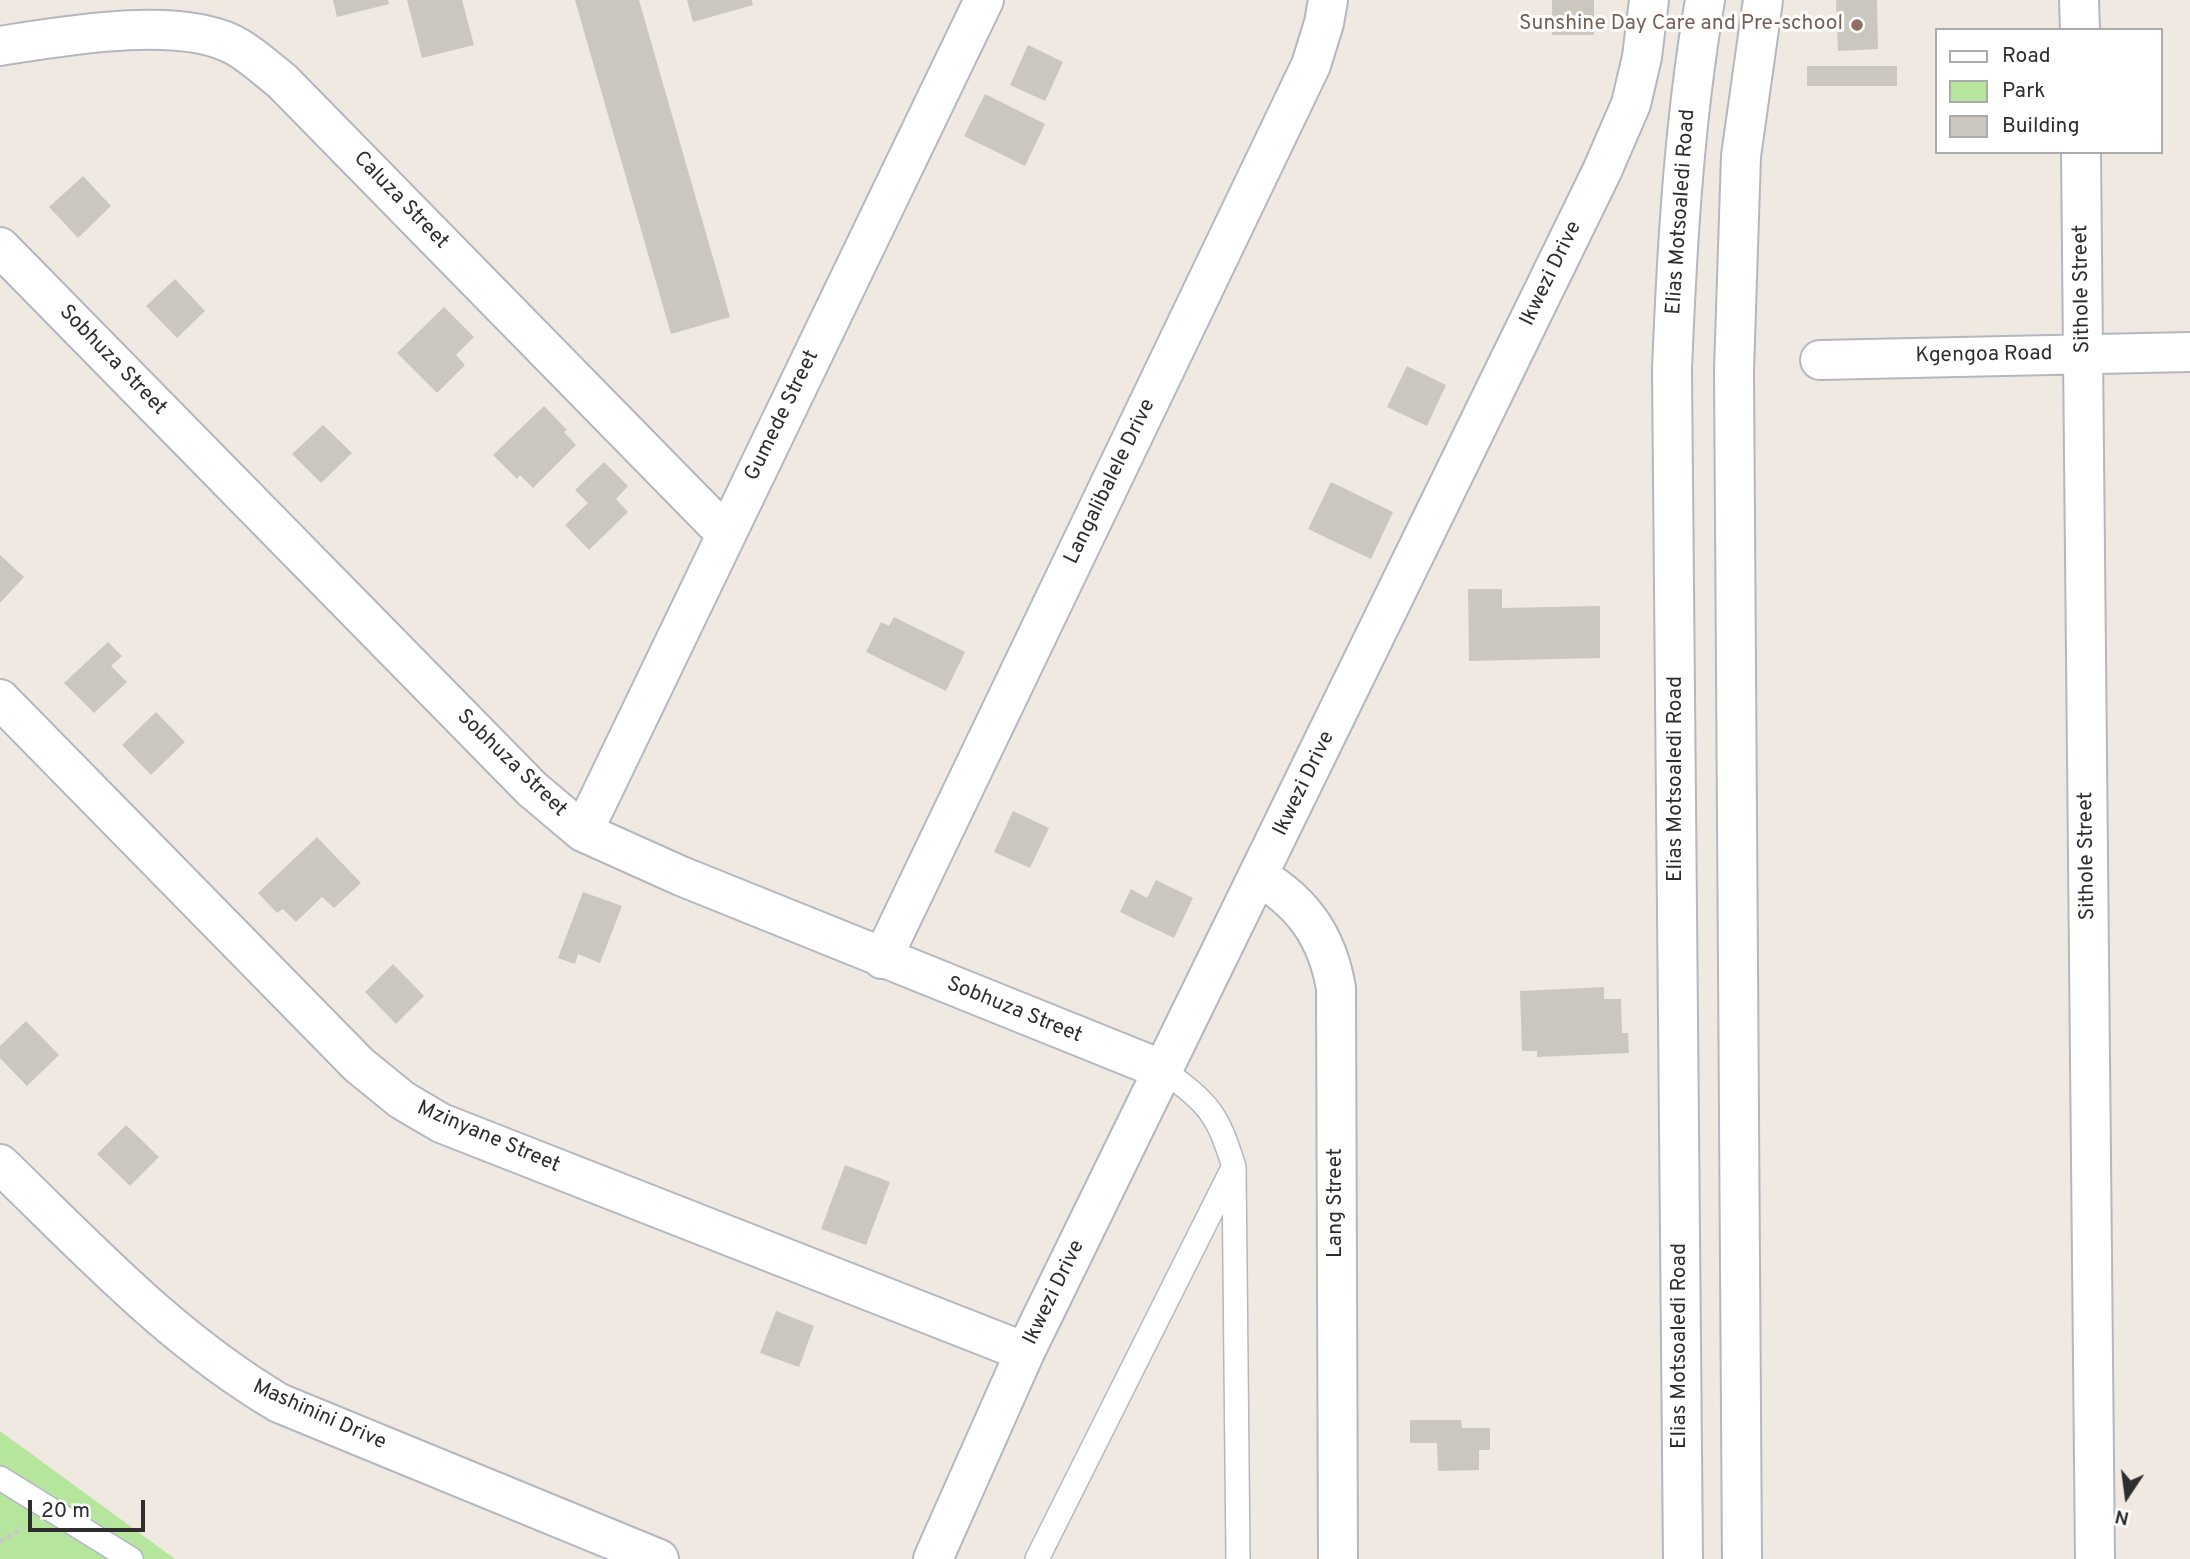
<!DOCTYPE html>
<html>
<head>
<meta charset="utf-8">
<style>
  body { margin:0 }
  #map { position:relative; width:2190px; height:1559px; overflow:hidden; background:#efe9e1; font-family:Overpass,sans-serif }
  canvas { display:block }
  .legend { position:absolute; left:1935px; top:28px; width:228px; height:126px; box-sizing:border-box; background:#fff; border:2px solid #ababab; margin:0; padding:9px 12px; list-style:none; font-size:21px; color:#2e2e2e }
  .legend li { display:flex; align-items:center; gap:14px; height:35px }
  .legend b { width:35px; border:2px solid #ababab }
  .north { position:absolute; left:2092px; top:1461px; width:70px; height:70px; -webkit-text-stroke:5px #fff; paint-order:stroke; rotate:193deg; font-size:19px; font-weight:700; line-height:28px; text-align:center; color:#2e2e2e }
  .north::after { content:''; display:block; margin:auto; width:24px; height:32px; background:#2e2e2e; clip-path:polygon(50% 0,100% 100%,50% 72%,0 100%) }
  .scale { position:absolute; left:28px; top:1500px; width:117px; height:32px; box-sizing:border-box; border:4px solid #2e2e2e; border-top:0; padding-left:9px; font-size:21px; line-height:24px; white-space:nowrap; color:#2e2e2e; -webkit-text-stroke:5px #fff; paint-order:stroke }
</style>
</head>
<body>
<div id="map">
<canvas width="2190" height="1559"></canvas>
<ul class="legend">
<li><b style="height:9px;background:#fff"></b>Road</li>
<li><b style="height:19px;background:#b6e59e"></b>Park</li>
<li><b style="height:19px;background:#cbc7bf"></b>Building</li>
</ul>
<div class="north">N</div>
<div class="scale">20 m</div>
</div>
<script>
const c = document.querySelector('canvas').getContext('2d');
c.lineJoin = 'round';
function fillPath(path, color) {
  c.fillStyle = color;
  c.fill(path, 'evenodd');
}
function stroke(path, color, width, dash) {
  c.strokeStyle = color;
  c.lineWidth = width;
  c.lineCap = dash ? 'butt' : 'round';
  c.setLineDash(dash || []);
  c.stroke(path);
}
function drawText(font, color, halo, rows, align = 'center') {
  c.font = font + ' Overpass,sans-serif';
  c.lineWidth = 6;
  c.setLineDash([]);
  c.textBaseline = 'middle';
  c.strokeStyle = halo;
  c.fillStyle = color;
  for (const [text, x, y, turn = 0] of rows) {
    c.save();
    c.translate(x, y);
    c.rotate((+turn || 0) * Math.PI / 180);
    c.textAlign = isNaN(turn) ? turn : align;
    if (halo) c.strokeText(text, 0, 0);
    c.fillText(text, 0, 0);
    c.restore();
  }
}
fillPath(new Path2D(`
  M0,1431l175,128h-175z`), '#b6e59e');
fillPath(new Path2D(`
  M333,0h55l1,4 -52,13z
  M407,0h55l12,45 -52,13z
  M575,0h64l91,317 -59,17z
  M687,0h65l1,5 -60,17z
  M1552,0h42v35h-42z
  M1836,0h41l1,49 -40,2z
  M1028,45l35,17 -18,39 -35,-16z
  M1807,66h90v20h-90z
  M985,94l60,30 -20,42 -61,-30z
  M83,176l28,30 -33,32 -29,-31z
  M175,279l30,32 -28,27 -31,-32z
  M444,307l30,30 -18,18 9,10 -28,28 -40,-40z
  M1407,366l39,19 -19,41 -40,-19z
  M544,406l23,24 -3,2 12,13 -43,43 -13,-13 -3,4 -24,-24z
  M323,425l29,28 -31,30 -29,-29z
  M604,462l24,24 -12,13 12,13 -39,38 -24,-25 23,-22 -13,-13z
  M1331,482l62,30 -22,47 -63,-30z
  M0,555l24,22 -24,26z
  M1468,589h34v19l98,-2v52l-131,3z
  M894,617l71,35 -19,39 -80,-39 15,-30 8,4z
  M108,642l14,14 -11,10 16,16 -33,31 -30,-30z
  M156,712l29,30 -34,33 -29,-30z
  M1013,811l36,17 -19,40 -36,-16z
  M317,837l44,46 -27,25 -12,-11 -26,25 -13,-13 -6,4 -19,-20z
  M1156,880l37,18 -19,40 -54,-26 11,-23 16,9z
  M583,892l39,14 -22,57 -22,-9 -3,10 -17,-6z
  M393,964l31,32 -28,28 -31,-32z
  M1604,987v12h17l1,34h6l1,20 -92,4v-6h-15l-2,-60z
  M26,1021l33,34 -32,31 -27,-28v-12z
  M126,1125l33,32 -29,29 -33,-32z
  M845,1165l45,17 -24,63 -45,-16z
  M776,1311l38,15 -15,41 -39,-14z
  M1410,1420h51l1,8h28v22h-11v20l-41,1 -1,-28h-27z`), '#cbc7bf');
const lane = new Path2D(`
  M1163,1070c46,34 54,42 71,97l4,392
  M0,1478l131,81
  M1037,1559l195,-389`);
const street = new Path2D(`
  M2079,0l1,30
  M0,46c62,-10 185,-32 239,2 15,9 29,22 43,33l444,453
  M2081,152l14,1407
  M0,247l532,542 51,43 98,44 482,194
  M1820,360l370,-8
  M0,699l359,366 43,35 39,23 584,229
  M583,832l401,-832
  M1260,877c44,27 67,60 76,111l2,571
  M882,959l429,-894 13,-42 4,-23
  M933,1559l92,-207 577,-1181 29,-67 11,-47 7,-57`);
const secondary = new Path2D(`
  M0,1164c90,87 171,175 279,239l380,156
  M1683,1559l-11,-1189c5,-125 12,-247 33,-370
  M1742,1559l-8,-1188 7,-215 22,-156`);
stroke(lane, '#b4b7c1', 26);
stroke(street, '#b4b7c1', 42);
stroke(secondary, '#b4b7c1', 42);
stroke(new Path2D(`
  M0,1542l23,-14`), '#c9c9c9', 4.5, [5, 3.5]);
stroke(lane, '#fff', 23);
stroke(street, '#fff', 38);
stroke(secondary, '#fff', 38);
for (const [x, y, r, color] of [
  [1857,25,7,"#8d6e63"]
]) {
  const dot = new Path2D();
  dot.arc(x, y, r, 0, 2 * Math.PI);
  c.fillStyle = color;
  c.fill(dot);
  stroke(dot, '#fff', 2.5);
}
drawText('21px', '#785e54', '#fff', [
  ["Sunshine Day Care and Pre-school",1843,25]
], 'right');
drawText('21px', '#2e2e2e', '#fff', [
  ["Caluza Street",400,201,46],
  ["Elias Motsoaledi Road",1682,212,-86],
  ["Ikwezi Drive",1552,274,-64],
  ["Sithole Street",2083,289,-91],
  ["Kgengoa Road",1984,356,-1],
  ["Sobhuza Street",112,361,46],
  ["Gumede Street",783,416,-64],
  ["Langalibalele Drive",1111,482,-64],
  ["Sobhuza Street",511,764,44],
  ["Elias Motsoaledi Road",1677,779,-90],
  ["Ikwezi Drive",1305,784,-64],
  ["Sithole Street",2088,856,-91],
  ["Sobhuza Street",1014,1011,22],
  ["Mzinyane Street",488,1138,23],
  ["Lang Street",1337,1203,-90],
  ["Ikwezi Drive",1055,1293,-64],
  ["Elias Motsoaledi Road",1681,1346,-90],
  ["Mashinini Drive",319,1416,24]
]);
</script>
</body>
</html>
